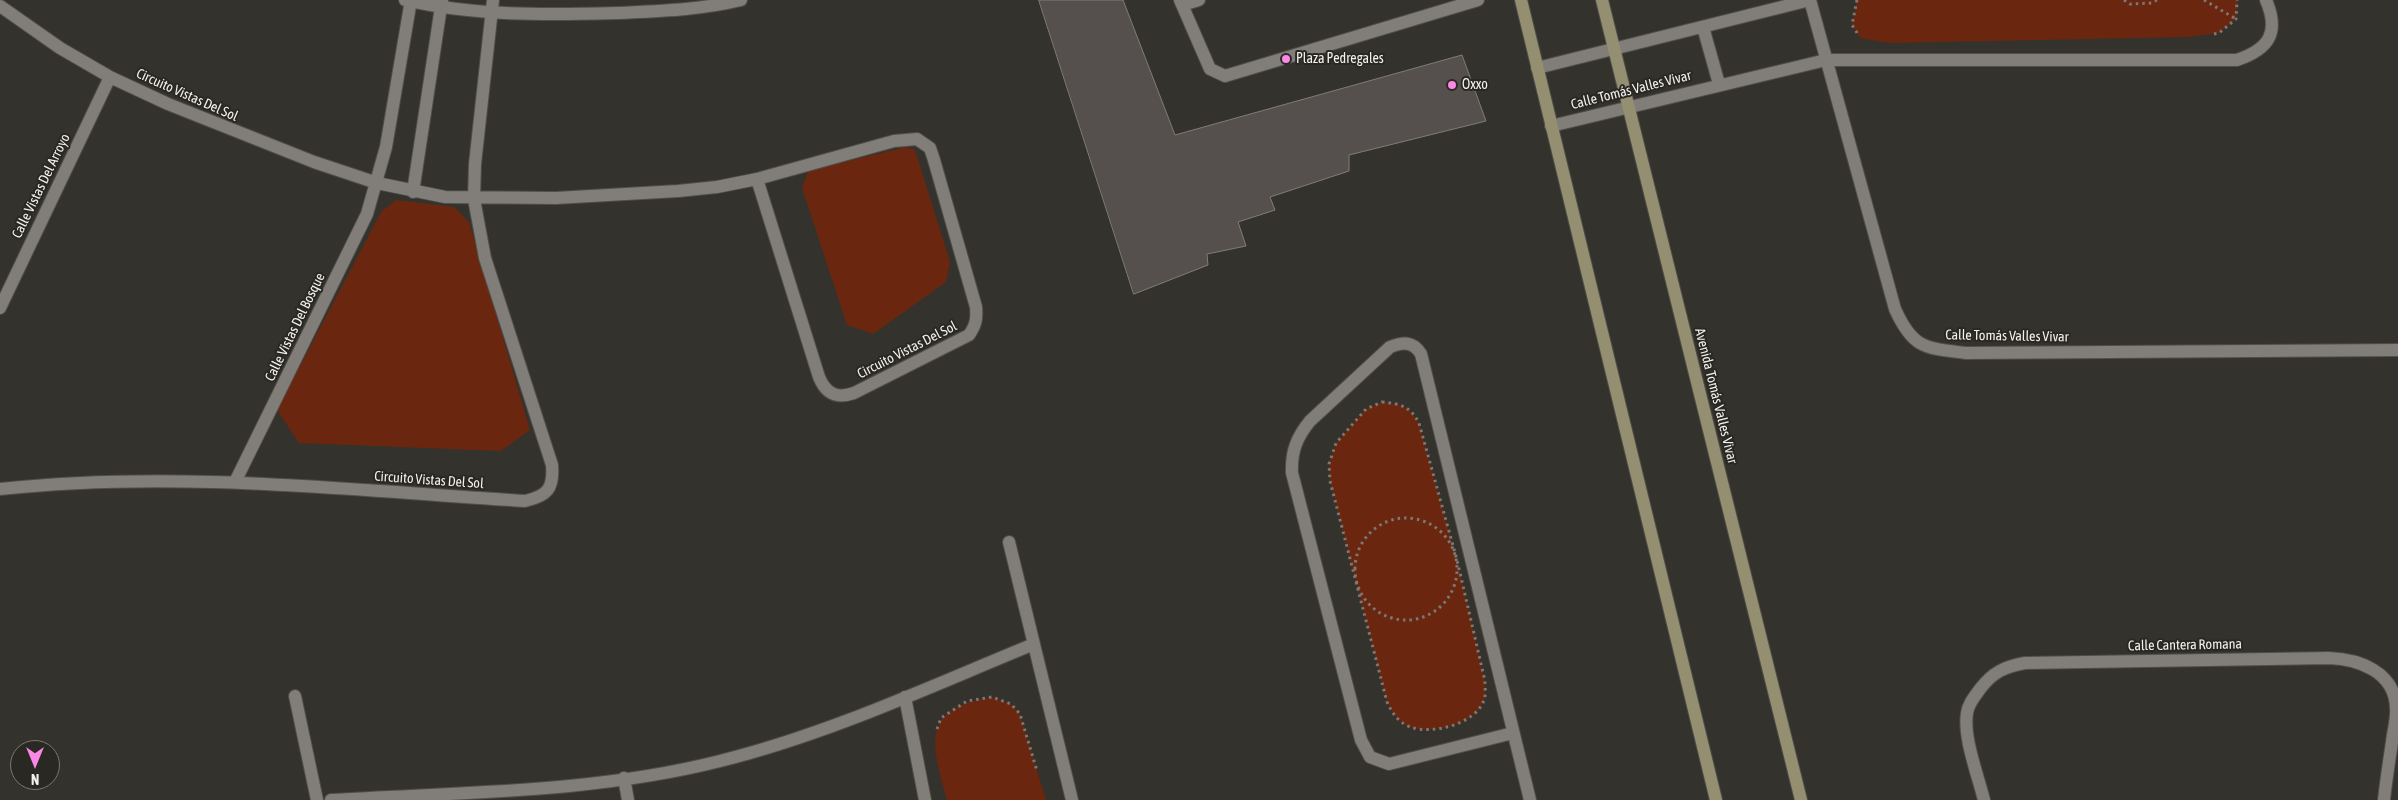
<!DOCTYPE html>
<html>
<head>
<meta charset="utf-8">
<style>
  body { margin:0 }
  #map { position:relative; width:2398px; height:800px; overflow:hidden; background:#34322d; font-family:"Asap Condensed",sans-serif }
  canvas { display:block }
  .north { position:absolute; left:10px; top:740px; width:50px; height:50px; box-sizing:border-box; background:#2a2823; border:1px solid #7a7874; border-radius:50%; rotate:180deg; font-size:14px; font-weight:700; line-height:20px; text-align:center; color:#f3f1ee }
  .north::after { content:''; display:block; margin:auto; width:18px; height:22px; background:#fb87e6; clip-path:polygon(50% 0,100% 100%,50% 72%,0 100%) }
</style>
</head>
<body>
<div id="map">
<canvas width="2398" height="800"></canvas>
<div class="north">N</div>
</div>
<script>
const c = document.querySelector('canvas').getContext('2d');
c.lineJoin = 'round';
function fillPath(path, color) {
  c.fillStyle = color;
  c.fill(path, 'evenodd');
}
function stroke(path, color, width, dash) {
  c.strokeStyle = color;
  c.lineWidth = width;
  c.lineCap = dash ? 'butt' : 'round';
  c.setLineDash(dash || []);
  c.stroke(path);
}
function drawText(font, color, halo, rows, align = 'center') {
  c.font = font + ' "Asap Condensed",sans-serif';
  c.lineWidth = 4;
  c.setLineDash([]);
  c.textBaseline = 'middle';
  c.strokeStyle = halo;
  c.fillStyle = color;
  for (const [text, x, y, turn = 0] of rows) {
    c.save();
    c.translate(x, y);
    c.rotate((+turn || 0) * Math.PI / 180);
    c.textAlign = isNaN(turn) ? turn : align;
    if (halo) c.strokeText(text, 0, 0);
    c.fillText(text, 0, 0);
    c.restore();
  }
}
fillPath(new Path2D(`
  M1857,0h380l1,2 -2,17 -17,14 -30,4 -299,6 -30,-5 -8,-13z
  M906,147l9,3 35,112 -4,20 -73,52 -26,-9 -45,-137 6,-17z
  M396,200l58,7 15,15 61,208 -29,21 -202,-8 -22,-33 104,-198z
  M1382,402c19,2 28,4 37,21l38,137 28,121c0,6 1,14 -1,19 -8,24 -52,35 -74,27 -12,-5 -18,-14 -23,-25l-57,-221 -1,-17 7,-21 30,-34z
  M992,697l19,7 9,10 26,86h-99c-15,-57 -28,-91 45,-103z`), '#6b260f');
const building = new Path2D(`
  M1039,0h84l52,135 287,-80 24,66 -137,34v16l-79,26 5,13 -37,12 8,24 -39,8 1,11 -74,29z`);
fillPath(building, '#55504d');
stroke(building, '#817c78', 1);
const service = new Path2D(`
  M1180,0l30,69 15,7 253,-76
  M1182,5l17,-5`);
const minor = new Path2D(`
  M1810,0l85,309c18,40 30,39 71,44l432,-3
  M0,6l60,42 50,29 58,27 146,58 63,21 68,14 111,1 122,-7 39,-4 40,-8 137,-38 23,-2 13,9 4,12 42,147c1,12 0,18 -7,28l-115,58c-17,6 -28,1 -35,-16l-62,-198
  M1703,27l16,57
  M1537,68l273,-68
  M1551,126l275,-66h411c32,-11 43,-27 29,-60
  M413,192l29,-192
  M0,308l110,-231
  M235,482l132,-268 19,-67 25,-147
  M0,489c174,-19 350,1 525,12 22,-5 29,-12 27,-36l-67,-207 -11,-59 1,-35 18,-164
  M1009,542l63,258
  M295,696l22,104
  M905,697l20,103
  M1513,733l-124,31 -19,-7 -9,-17 -69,-267c-1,-22 5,-36 18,-52l80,-74c13,-5 23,-6 31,7l109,446
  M624,778l4,22
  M331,800c129,-8 263,-7 389,-39 109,-27 211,-75 314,-117
  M1984,800c-6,-25 -21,-62 -17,-87 1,-9 8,-17 13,-24 13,-17 24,-22 45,-26l304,-5c30,1 66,14 67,50 1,11 -3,23 -4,34 -3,20 -6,39 -8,58`);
const tertiary = new Path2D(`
  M405,0c69,16 141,15 212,13 42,-2 83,-3 124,-13`);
const secondary = new Path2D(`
  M1521,0l195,800
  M1602,0l199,800`);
stroke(service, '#504e49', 14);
stroke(minor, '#504e49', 14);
stroke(tertiary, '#504e49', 14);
stroke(secondary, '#504e49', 14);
stroke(new Path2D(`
  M1857,0l-5,25 7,11
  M2124,0l6,4 22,-1 5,-3
  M2204,0l32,19
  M2214,34l5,-1 17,-14 1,-19
  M1382,402c19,2 28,4 37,21l38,137 28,121c0,6 1,14 -1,19 -8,24 -52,35 -74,27 -12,-5 -18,-14 -23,-25l-57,-221 -1,-17 7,-21 30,-34z
  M1355 569a51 51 0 1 1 102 0a51 51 0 1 1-102 0Z
  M937,729l4,-11 26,-17 25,-4 19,7 9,10 17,57`), '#7b7975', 3, [2.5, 4]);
stroke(service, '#817d78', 12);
stroke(minor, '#817d78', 12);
stroke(tertiary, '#817d78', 12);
stroke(secondary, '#958f72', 12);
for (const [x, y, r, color] of [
  [1286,59,5,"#fb87e6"],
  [1452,85,5,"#fb87e6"]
]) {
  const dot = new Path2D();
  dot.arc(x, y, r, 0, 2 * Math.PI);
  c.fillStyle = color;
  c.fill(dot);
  stroke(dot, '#2a2823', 2);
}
drawText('14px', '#f3f1ee', '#2a2823', [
  ["Plaza Pedregales",1296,59],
  ["Oxxo",1462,85]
], 'left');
drawText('14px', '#f3f1ee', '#2a2823', [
  ["Calle Tomás Valles Vivar",1631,90,-14],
  ["Circuito Vistas Del Sol",187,95,24],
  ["Calle Vistas Del Arroyo",41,186,-64],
  ["Calle Vistas Del Bosque",295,327,-64],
  ["Calle Tomás Valles Vivar",2007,336,1],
  ["Circuito Vistas Del Sol",907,350,-27],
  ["Avenida Tomás Valles Vivar",1716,396,76],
  ["Circuito Vistas Del Sol",429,480,4],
  ["Calle Cantera Romana",2185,645,-1]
]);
</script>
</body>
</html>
